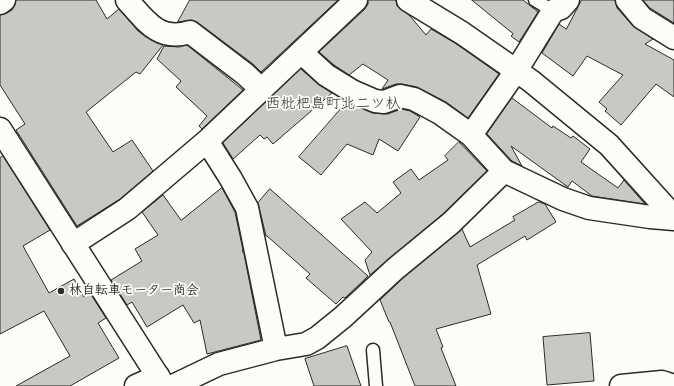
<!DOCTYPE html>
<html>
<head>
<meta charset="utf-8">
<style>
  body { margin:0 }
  canvas { display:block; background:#fdfcf7 }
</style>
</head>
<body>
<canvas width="674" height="386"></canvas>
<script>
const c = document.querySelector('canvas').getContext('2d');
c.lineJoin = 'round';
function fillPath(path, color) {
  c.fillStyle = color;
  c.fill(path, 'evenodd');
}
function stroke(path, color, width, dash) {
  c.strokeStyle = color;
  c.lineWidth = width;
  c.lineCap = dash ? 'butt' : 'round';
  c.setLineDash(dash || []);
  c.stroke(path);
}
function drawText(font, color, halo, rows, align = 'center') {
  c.font = font + ' "Balsamiq Sans","Klee One",sans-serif';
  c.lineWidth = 3.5;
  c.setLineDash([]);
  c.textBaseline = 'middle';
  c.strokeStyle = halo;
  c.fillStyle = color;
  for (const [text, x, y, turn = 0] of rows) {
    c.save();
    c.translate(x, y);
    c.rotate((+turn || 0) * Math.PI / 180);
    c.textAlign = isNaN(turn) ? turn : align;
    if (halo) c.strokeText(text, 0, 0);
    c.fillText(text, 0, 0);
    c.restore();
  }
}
const building = new Path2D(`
  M16,0h80l11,19 12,-10 19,22 8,6 17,8 -23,29 -4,-2 -50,40 27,40 19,-12 21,31 -33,28 -43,27 -61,-96 9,-6 -25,-39v-70l7,-2 5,-3 3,-5z
  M190,0h148l-77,72 -8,-8 -56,-42 -5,-2 -14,2z
  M368,0h28l1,6 13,10 16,19 5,-6 24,14 44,31 -31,44 -22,-16 -29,-15 -15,-3h-6l-14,5 6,-9 -25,-16 -14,11 -15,-10 -15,-13 46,-43 3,-5z
  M472,0h51l15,12 -19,30 -8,-6 2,-2z
  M582,0h33l2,8 16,18 20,13 -8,5 29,16v37l-18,-13 -35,41 -16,-14 2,-2 -8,-7 24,-27 -36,-19 -14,20 -31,-23 17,-29 7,5z
  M643,0h31v23l-24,-15z
  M187,45l56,45 -41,39 -3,-3 8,-10 -1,-1 -30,-28 5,-6 -24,-22 7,-13 15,1z
  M301,69l17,15 14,9 -59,51 -6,-7 -3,2 -4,-4 -27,24 -10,-16z
  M512,98l40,30 1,-2 18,12 2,-2 17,13 -9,13 37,26 6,-8 21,24 -53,-8 -20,-15 -4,6 -57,-41 11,20 -10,-5 -25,-27z
  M347,102l26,11 15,1 13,-5 9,2 10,6 -22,34 -19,-12 -6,16 -26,-11 -26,31 -22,-18z
  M459,142l28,29 -44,43 -73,61 -5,-15 7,-8 -31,-33 24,-17 12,11 24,-20 -8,-11 18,-13 8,11 29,-20 -3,-4z
  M3,156l47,74 -27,16 26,47 25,-14 10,18 6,-4 16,25 -8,5 21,35 -49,28h-54l54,-30 -26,-45 -44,23v-176z
  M222,188l13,24 8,38 -1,1 2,3 17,86 -54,14 -7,-34 -6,3 -11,-18 -36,22 -15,-25 -5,3 -16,-25 31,-19 -7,-12 23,-14 -16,-23 21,-17 18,25z
  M270,189l98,87 -23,22 -2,-1 -7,7 -30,-26 4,-4 -43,-38h-1l-8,-33z
  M539,202l6,2 11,18 -29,18 -2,-4 -48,29 14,49 -55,15 7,18 -2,1 15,38h-41l-25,-64h-1l-9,-22 23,-22 59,-49 8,18 45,-27 -2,-3z
  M590,333l4,48 -47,4 -4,-48z
  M347,346l14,40h-47l-9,-27z`);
fillPath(building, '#c9c8c4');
stroke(building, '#2b2b2b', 1);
const lane = new Path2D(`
  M535,0l18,11
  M373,350l3,36`);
const street = new Path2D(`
  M127,0c19,21 32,42 63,32l55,42 17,16
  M408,0l54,33 69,48 78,64 65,72
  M627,0l15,18 32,20
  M0,3l4,-3
  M302,53l24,22 26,16 23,10 9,1 16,-6 14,3 26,14 31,22 33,36
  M471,135l45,-64 37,-60 8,-3 7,-8
  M207,141l24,38 16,29 29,141
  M73,244l54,-35 80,-68 149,-141
  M136,386l22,-10
  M173,386l46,-22 57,-15 30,-5 11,-6 26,-21 52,-48 56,-46 53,-52 59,28 26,9 61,9 24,2
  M621,386l41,-4 9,3`);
const secondary = new Path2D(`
  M0,129l164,257`);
stroke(lane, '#2b2b2b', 15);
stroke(street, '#2b2b2b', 25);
stroke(secondary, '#2b2b2b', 25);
stroke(lane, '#fdfcf7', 12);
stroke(street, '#fdfcf7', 22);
stroke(secondary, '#fdfcf7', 22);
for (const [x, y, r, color] of [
  [61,291,4,"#2b2b2b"]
]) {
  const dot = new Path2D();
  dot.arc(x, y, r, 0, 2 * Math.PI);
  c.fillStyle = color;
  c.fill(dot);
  stroke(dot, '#fdfcf7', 1.5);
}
drawText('bold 13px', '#2b2b2b', '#fdfcf7', [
  ["林自転車モーター商会",69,291]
], 'left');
drawText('15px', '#2b2b2b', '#fdfcf7', [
  ["西枇杷島町北二ツ杁",333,104]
]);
</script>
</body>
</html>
